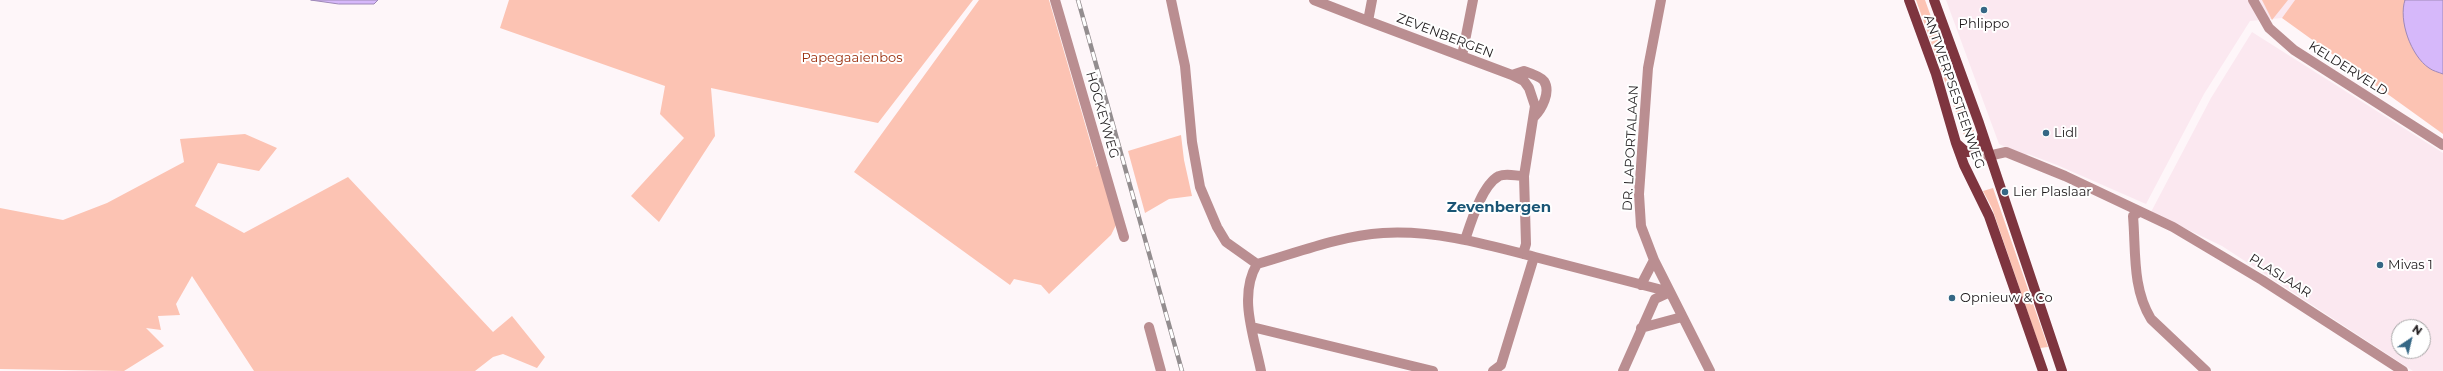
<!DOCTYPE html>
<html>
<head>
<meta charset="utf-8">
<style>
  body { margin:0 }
  #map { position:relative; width:2443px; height:371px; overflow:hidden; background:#fef6f9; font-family:Montserrat,sans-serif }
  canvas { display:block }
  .north { position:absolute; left:2391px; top:319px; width:40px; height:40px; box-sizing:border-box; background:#fff; border:1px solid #a5a4a5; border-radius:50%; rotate:35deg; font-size:11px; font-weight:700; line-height:16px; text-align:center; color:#1f1b1d }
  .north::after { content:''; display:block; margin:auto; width:14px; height:18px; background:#356785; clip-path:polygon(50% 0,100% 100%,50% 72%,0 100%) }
</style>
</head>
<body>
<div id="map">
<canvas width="2443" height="371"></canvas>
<div class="north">N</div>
</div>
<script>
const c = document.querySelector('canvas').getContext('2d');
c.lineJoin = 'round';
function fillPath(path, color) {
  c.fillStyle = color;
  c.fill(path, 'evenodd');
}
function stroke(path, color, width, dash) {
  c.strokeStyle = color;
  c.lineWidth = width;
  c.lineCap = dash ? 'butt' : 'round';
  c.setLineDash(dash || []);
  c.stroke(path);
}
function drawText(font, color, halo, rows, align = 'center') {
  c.font = font + ' Montserrat,sans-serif';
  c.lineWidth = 4;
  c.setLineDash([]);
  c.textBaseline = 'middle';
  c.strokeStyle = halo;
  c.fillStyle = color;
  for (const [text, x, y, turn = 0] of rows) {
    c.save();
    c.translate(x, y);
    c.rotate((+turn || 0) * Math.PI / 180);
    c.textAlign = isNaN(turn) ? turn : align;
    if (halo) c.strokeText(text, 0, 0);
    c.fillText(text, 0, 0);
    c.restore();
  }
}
fillPath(new Path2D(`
  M1946,0h349l-13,18 -32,3 -46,73 -58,110 -89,-39 -29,-11 -3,2 -26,-12z
  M2252,32l191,121v218h-30l-191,-125 -71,-34 60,-114zM2399,327h24v24h-24z`), '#fbe8f0');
fillPath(new Path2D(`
  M509,0h464l-95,123 -167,-35 4,48 -56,86 -28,-26 53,-58 -24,-24 5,-28 -165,-58z
  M979,0h70l48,165 -1,2 3,-2 17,60 -5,10 -62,59 -8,-9 -27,-6 -4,6 -156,-113z
  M1916,0h9l42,117 7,14 -10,4z
  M2262,0h26l-16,20z
  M2295,0h148v134l-161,-116z
  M245,134l32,14 -18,23 -41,-8 -23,43 49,27 104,-56 145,155 19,-16 33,41 -8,11 -34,-14 -10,3 -18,14h-221l-62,-95 -16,28 4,11 -22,1 3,14 -15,-2 18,18 -40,25 -124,-2v-161l63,12 44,-17 77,-41 -4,-23z
  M1181,135l3,25 8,36 -23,3 -24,14 -17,-62z
  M1993,188l55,159 -8,1 -48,-140 -9,-17z`), '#fcc3b3');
const water = new Path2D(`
  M311,0h67l-4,4h-35z
  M2405,0h38v74c-5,-2 -10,-3 -14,-6 -18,-12 -31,-48 -24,-68z`);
fillPath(water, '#d6b8fa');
stroke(water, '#9f89b8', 1);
stroke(new Path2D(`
  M1055,0l69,237
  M1171,0l14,66 7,76 8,45 17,40 9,15 31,22
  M1314,0l54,21 4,-21
  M1661,0l-13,68 -9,126 2,32 13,34 56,111
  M2253,0l16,28 25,22 149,95
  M1368,21l144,54 12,6 5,7 6,18 -11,70 2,68 -3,10
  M1462,56l11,-56
  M1512,75l12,-4c6,2 16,5 20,10 7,11 -2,28 -10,36
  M1988,156l18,-4 59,24 108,51 89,53 141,91
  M2139,212l-6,4c3,35 -1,72 18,103l55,52
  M1465,240c6,-18 17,-55 34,-64 7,-3 17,0 25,0
  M1257,264c42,-12 82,-28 126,-31 53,-3 102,11 152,24 45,12 90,23 135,35
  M1257,264c-19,32 -3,72 4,107
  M1641,285l13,-25
  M1149,327l12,44
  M1252,327l181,44
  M1641,328l41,-11
  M1493,371l8,-6 33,-108
  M1623,371l32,-72 15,-7`), '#ba8e91', 10);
stroke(new Path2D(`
  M1909,0l27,74 20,69 8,22 25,51 54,155
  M1934,0l45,123 83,248
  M1956,143l10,9h9l6,-6 1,-9`), '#7e353f', 10);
const rail = new Path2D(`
  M1078,0l104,371`);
stroke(rail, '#938d8f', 4.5);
stroke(rail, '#fff', 3, [9]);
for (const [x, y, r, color] of [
  [1984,10,4,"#356785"],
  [2046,133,4,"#356785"],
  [2005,192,4,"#356785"],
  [2380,265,4,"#356785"],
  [1952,298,4,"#356785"]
]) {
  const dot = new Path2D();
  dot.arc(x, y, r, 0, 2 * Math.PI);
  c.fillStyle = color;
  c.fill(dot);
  stroke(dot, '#fff', 1.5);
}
drawText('13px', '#1f1b1d', '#fff', [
  ["Phlippo",1984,24,"center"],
  ["Lidl",2054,133],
  ["Lier Plaslaar",2013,192],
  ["Mivas 1",2388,265],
  ["Opnieuw & Co",1960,298]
], 'left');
drawText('13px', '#1f1b1d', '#fff', [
  ["ZEVENBERGEN",1445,36,21],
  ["KELDERVELD",2348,69,32],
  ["ANTWERPSESTEENWEG",1954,92,71],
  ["HOCKEYWEG",1102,115,74],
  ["DR. LAPORTALAAN",1631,148,-87],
  ["PLASLAAR",2280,276,32]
]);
drawText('13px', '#992d0b', '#fff', [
  ["Papegaaienbos",852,58]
]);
drawText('bold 15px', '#195575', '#fff', [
  ["Zevenbergen",1499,208]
]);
</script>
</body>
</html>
